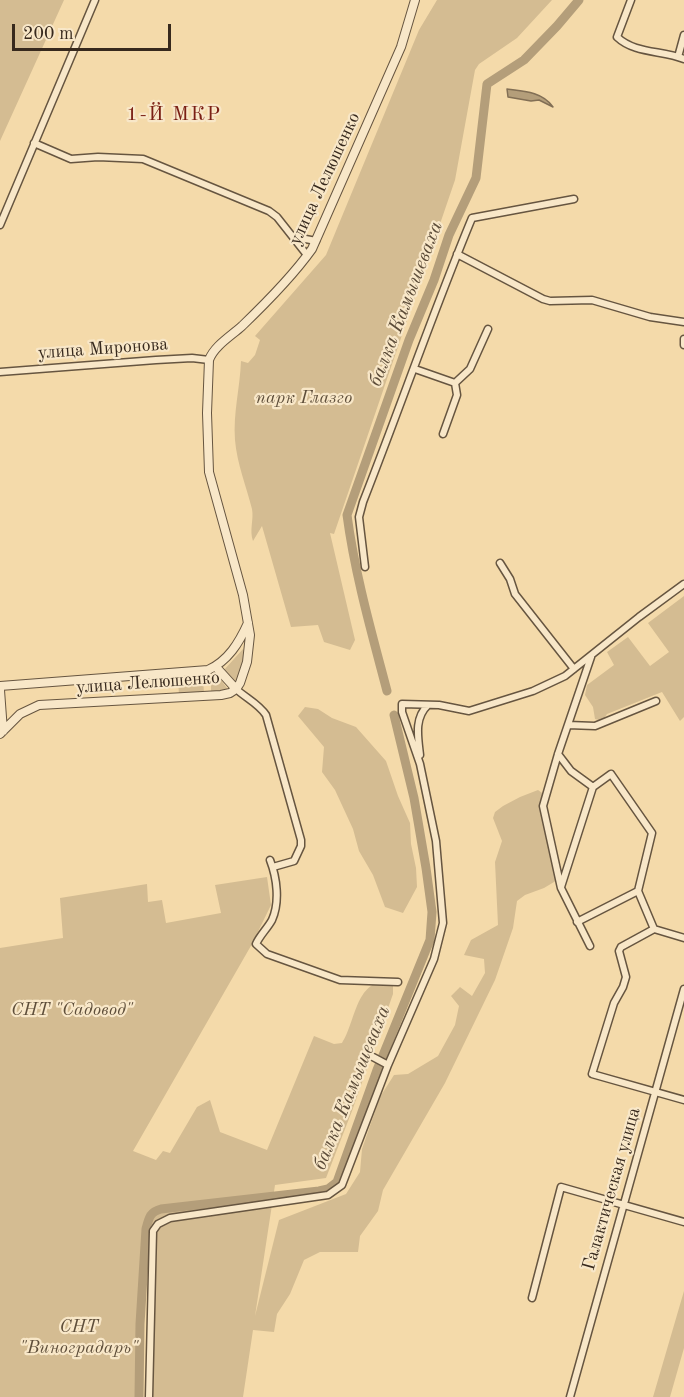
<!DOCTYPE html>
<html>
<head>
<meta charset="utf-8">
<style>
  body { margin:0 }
  #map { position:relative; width:684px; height:1397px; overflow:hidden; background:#f4daaa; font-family:"Old Standard TT",serif }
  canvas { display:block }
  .scale { position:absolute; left:12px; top:24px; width:159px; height:27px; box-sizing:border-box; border:3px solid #37291d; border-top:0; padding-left:8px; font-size:18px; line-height:21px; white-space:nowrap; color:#37291d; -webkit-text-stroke:4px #f8e7c8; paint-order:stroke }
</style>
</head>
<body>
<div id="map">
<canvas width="684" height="1397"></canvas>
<div class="scale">200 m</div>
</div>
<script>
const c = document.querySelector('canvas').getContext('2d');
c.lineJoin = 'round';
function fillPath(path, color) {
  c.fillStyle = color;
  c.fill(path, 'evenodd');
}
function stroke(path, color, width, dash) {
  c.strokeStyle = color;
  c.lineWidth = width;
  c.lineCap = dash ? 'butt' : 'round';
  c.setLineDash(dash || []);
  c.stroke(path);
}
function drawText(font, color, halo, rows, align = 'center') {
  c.font = font + ' "Old Standard TT",serif';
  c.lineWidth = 4.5;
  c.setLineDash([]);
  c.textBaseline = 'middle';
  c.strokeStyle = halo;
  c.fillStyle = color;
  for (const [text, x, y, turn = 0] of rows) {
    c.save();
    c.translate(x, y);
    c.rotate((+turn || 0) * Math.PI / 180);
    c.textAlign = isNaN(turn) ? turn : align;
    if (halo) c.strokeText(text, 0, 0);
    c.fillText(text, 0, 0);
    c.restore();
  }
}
fillPath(new Path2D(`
  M0,0h64l-64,141z
  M437,0h115l-35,38 -38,26 -4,6 -20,110 -121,354 -4,-1 25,107 -5,10 -26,-8 -6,-17 -27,2 -29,-101 -9,15c-4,-11 1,-21 -1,-32 -6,-24 -15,-45 -17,-69 -2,-27 5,-52 6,-79l7,2 7,-8 5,-15 -5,-4 71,-81 93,-225z
  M684,596v121l-4,4 -18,-29 -55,22 -5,7 -7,-2 -2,-12 -8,-12 2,-10 27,-20 -7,-13 21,-15 22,29 19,-14 -21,-29z
  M243,649l2,4 -8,31 -13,-14z
  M211,676l10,4 8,11 -18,2z
  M203,677l1,17 -25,1 -1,-17z
  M305,707l13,2 14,9 24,9 30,34 12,35 12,27 1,21 5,24 1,19 -14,26 -18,-6 -12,-32 -14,-24 -6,-22 -18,-39 -13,-18 2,-25 -26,-31z
  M538,790l7,5 -2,11 16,73 -15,9 -19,7 -8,6 -4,27 -18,52 -50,103 -62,107 -5,21 -18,25 -2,16h-38l-16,8 -14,34 -13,20 -3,18 -21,-2 -10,67h-91l3,-168 -8,-11 -11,179h-136v-449l63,-10 -3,-40 87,-14 1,18 14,-2 4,23 55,-10 -6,-28 52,-8 4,28 -19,39 -119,207 23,9 7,-9 7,2 27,-46 13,-7 10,32 47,18 47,-114 20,8 8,-1c14,-21 13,-63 47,-62l4,5v8l-41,117 -26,67 -51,7 -20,131 24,-96 67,-26 14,-22 2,-23 18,-52 14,-22 14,-1 30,-18 17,-31 4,-19 -8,-10 9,-9 12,9 13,-23 -1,-14 -20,-4 7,-15 27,-15 -3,-63 7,-21 -9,-23 2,-6 8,-6 17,-9z
  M684,1291v57l-14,49h-17z`), '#d4bc92');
const water = new Path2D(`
  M507,89c17,2 36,3 46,18l-14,-7 -8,1 -23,-4z`);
fillPath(water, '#b49e7a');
stroke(water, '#826f55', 1.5);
stroke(new Path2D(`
  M387,691c-15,-57 -32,-116 -40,-176l62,-175 25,-60 15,-45 27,-57 11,-94 37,-24 33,-34 22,-26
  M139,1397l1,-73 6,-95c3,-12 4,-17 15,-20l158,-18 9,-2 9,-7 40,-112 53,-130 2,-28 -6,-44 -12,-70 -20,-83`), '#b49e7a', 9);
const minor = new Path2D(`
  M631,0l-14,37c18,17 45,13 67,22
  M678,57l6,-22
  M34,143l37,16 27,-2 45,2 126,52 8,6 30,38
  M0,225l95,-225
  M295,237l21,4
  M457,254l86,45 7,2 42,-1 58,17 34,5
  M684,339v6
  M415,369l40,14
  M0,372l156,-12 36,-2 17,2
  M443,434l14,-39 -2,-12 15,-14 18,-40
  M500,563l10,16 5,15 59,75
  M365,567l-6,-50 4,-15c37,-94 70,-190 109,-284l102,-19
  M236,689c10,9 23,15 30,26l35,125v6l-7,15 -21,6
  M568,725l27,1 61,-25
  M558,754l13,17 22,16
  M420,755c-2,-18 -6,-37 8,-50
  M270,860c7,18 10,42 2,60 -5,9 -12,15 -16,24l11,10 73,26 58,2
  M561,887l32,-100 18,-13 41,59 -14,58
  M638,891l16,38
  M577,922l61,-31
  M684,938l-30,-9 -33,18 -2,4 7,26 -3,10 -9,16 -22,71 92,26
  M590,946l-29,-58 -18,-82 15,-52 33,-97
  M373,1057l15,8
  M532,1298l29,-111 123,35
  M149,1397l4,-166 5,-7 12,-6 158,-23 14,-10 46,-120 46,-106 9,-36 -7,-82 -16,-77 -18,-52v-8l37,1 30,6 64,-20 32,-15 74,-59 45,-33
  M570,1397l114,-408`);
const tertiary = new Path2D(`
  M216,667l20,22
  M0,686l208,-16c20,-9 31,-27 40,-47
  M0,690l3,41
  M0,734l20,-20 19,-9 182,-10 9,-2 6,-4 4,-6 7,-21 3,-27 -7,-40 -34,-123 -2,-59 2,-53c5,-14 22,-24 33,-34 25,-24 50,-49 70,-77l89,-202 14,-47`);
stroke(minor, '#665540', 9);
stroke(tertiary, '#665540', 10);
stroke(minor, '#f8e7c8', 6);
stroke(tertiary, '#f8e7c8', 8);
drawText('18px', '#37291d', '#f8e7c8', [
  ["улица Лелюшенко",325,179,-65],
  ["улица Миронова",103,349,-4],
  ["улица Лелюшенко",148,683,-4],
  ["Галактическая улица",612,1189,-74]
]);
drawText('italic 18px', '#5e4e3a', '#f8e7c8', [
  ["парк Глазго",304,398],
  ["СНТ \"Садовод\"",72,1010],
  ["СНТ",79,1327],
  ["\"Виноградарь\"",79,1348]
]);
c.letterSpacing = '1.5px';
drawText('20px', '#7a1f14', '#f8e7c8', [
  ["1-Й МКР",174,115]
]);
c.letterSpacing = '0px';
drawText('italic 20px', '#5c4c39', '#f8e7c8', [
  ["балка Камышеваха",406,304,-69],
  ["балка Камышеваха",352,1088,-68]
]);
</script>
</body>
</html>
